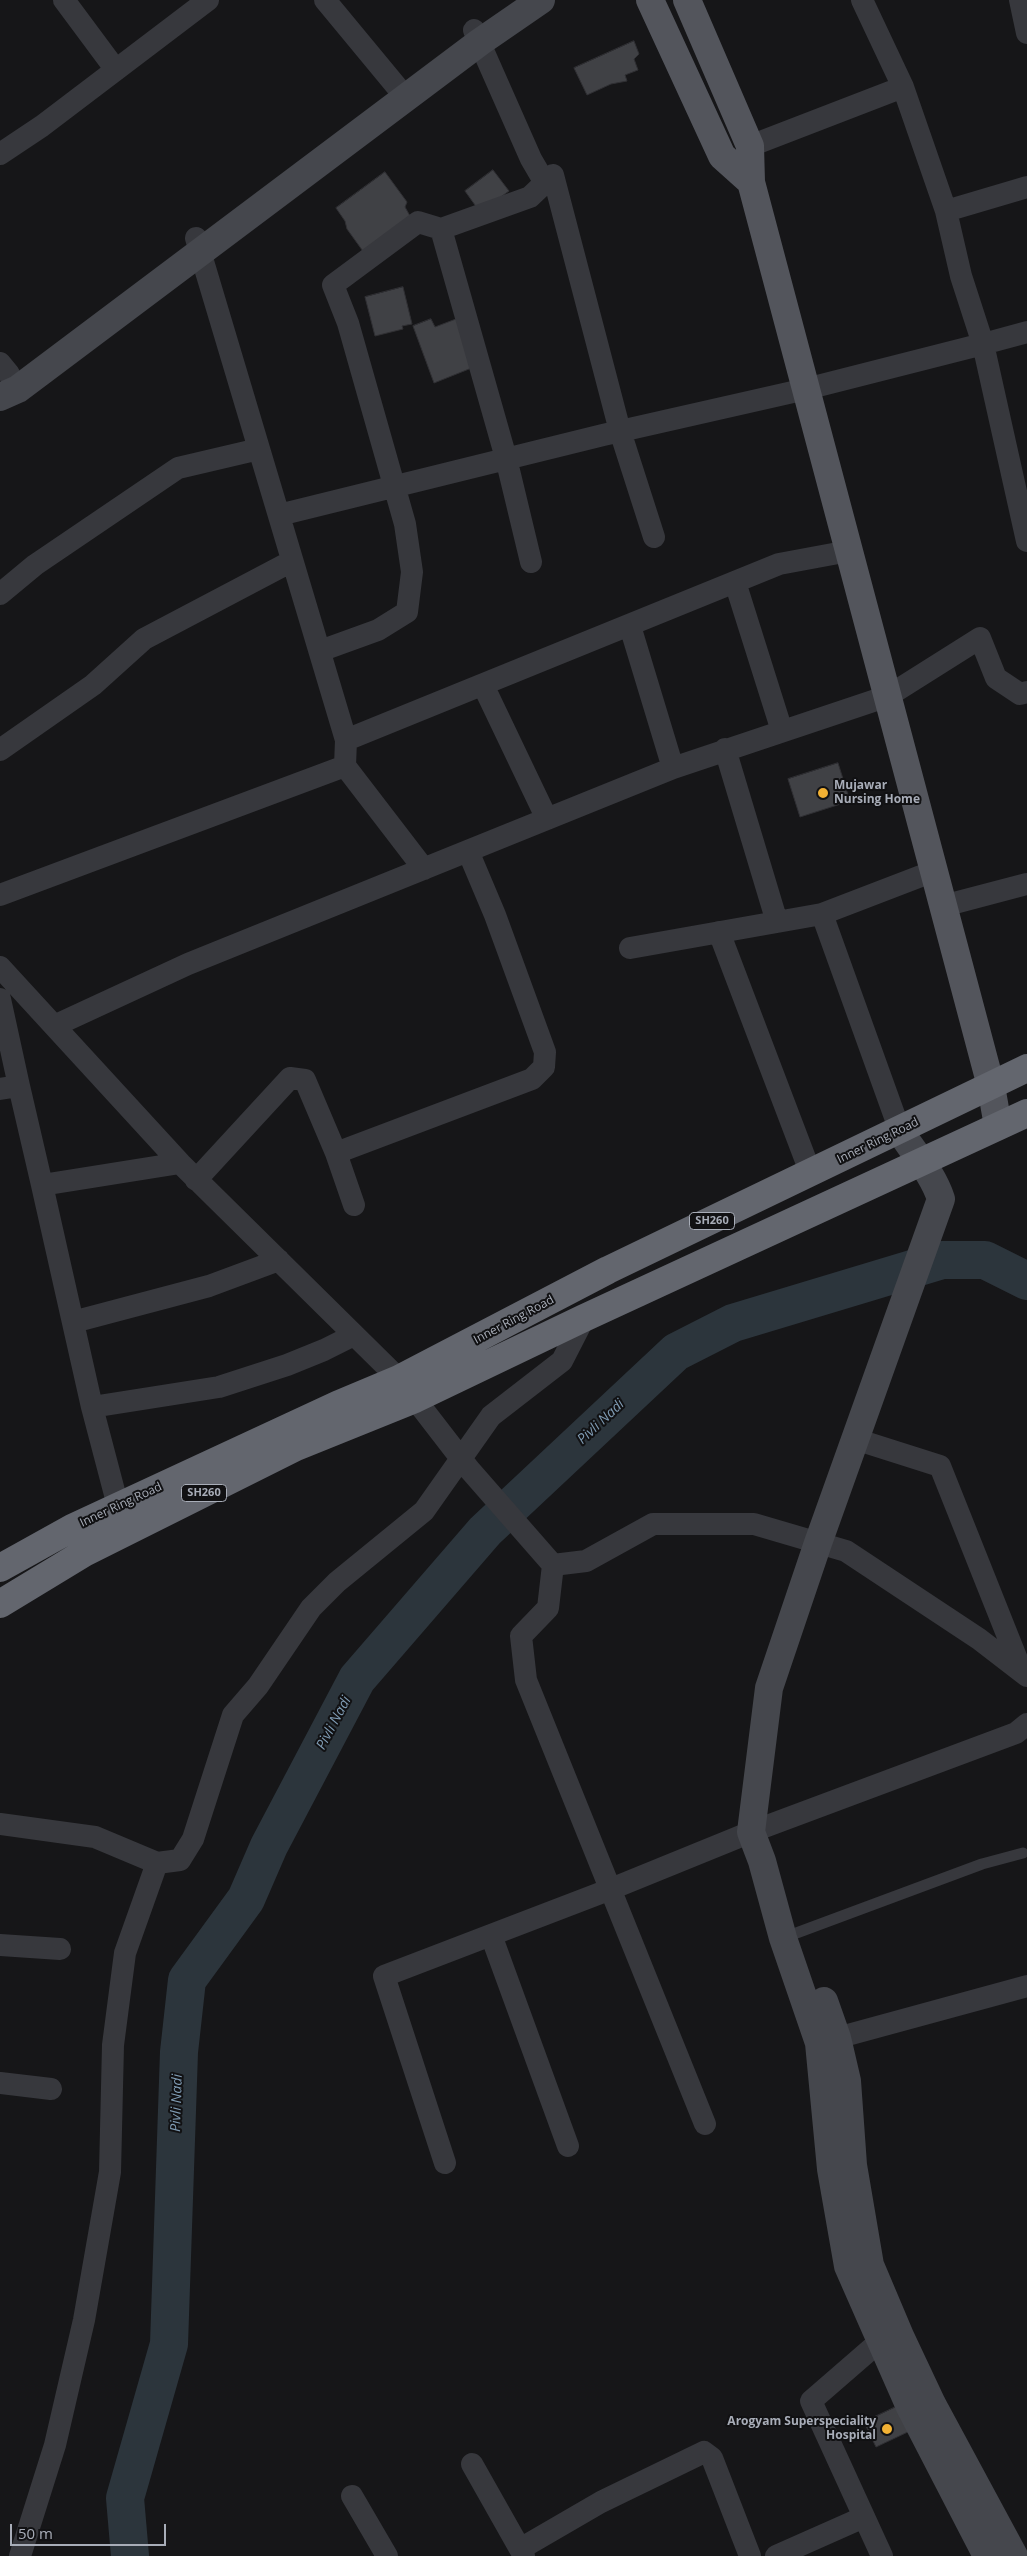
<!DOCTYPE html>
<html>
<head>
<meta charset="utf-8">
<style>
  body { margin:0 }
  #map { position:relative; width:1027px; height:2556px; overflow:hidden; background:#161618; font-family:"Open Sans",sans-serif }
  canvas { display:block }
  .scale { position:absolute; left:10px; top:2524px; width:156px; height:22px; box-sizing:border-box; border:2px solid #a8adb8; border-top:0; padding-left:6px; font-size:15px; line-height:18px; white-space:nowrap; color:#a8adb8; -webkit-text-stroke:4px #111113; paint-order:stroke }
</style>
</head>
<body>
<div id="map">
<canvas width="1027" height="2556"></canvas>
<div class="scale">50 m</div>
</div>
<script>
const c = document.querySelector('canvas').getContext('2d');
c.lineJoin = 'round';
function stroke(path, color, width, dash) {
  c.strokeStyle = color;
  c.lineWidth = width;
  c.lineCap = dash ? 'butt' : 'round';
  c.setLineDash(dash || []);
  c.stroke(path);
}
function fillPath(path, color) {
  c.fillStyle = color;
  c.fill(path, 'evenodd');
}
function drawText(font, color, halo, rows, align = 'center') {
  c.font = font + ' "Open Sans",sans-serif';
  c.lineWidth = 4;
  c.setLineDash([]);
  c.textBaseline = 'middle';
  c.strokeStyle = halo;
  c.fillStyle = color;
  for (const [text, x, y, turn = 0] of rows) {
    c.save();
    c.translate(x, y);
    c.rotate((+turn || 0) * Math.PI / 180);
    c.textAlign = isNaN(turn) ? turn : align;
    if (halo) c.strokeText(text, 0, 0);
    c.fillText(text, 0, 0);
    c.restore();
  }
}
stroke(new Path2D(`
  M130,2556l-5,-58 44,-154 10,-292 8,-72 59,-81 23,-53 88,-167 128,-148 191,-179 57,-29 209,-63h43l42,21`), '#2c353c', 38);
const building = new Path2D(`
  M634,41l5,13 -5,5 4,11 -13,5 2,6 -16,3 -24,11 -13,-27z
  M493,170l16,21 -29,21 -15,-21z
  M385,172l22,30 -2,5 5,9 -45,38 -18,-25 -2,-8 -9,-13z
  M403,287l9,37 -10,2 1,3 -28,7 -10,-39z
  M431,319l4,8 21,-8 18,48 -40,16 -21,-57z
  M838,763l12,38 -50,16 -12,-38z
  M900,2405l12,25 -36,17 -12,-25z`);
fillPath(building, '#404145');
stroke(building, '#303034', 1);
stroke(new Path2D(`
  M783,1938l199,-74 41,-11`), '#37383d', 11);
stroke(new Path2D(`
  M64,0l52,70
  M325,0l72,87
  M862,0l41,87
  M1020,0l7,33
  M474,30l57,129 14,24
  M750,146l153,-59 43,124 81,-24
  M0,154l42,-28 166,-126
  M946,211l15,65 22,68 44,-12
  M0,363l9,11
  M279,515l324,-80 203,-46 177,-45 44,197
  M531,562l-25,-104 -65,-229 89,-32 23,-22 67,256 34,106
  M735,582l47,149
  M0,594l35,-29 143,-97 81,-19
  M630,626l43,142
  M320,651l58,-21 29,-18 5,-40 -7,-48 -57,-201 -15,-38 85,-63 23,7
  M483,685l64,134
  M346,740l433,-176 70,-13
  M725,749l52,173
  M0,750l93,-65 51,-46 148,-78
  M345,766l79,103
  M0,895l345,-129 1,-26 -150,-502
  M943,906l84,-22
  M822,914l112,-43
  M719,932l92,242
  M630,948l192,-34 78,217
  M0,967l180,196 219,216
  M0,999l19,87 -19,3
  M54,1026l134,-62 485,-196 215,-72 92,-58 16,40 24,16 7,-2
  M19,1086l23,99 138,-22
  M196,1180l94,-102 15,2 31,73
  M42,1185l50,222 26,99 7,15
  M354,1205l-18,-52 196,-74 12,-12 1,-15 -50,-137 -27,-64
  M73,1322l136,-36 70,-26
  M415,1399l54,70 84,96 -5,43 -27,28 5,44 179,444
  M92,1407l127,-20 68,-22 37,-15 30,-15
  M855,1439l85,27 82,206
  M553,1565l33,-4 67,-37h101l92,27 133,88 48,37
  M0,1824l95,13 62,26 23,-3 13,-21 40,-124 25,-29 53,-78 26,-26 87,-71 67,-95 71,-55 22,-43
  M491,1935l77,211
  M0,1945l60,4
  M822,2042l205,-56
  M0,2083l51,6
  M445,2163l-61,-187 227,-87 140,-57 265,-99 11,-9
  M879,2342l-68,59 71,155
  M472,2464l48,85
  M352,2496l35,60
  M20,2556l35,-111 29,-125 26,-148 3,-127 12,-92 32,-90
  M524,2556l-4,-7 81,-47 103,-50 8,6 38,98
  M776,2556l88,-39`), '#37383d', 22);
stroke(new Path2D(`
  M0,397l18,-8 462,-347 61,-42
  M900,1131c14,22 33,43 41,68l-123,344 -49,145 -18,144 11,29 21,77 36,105 12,126 17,97 62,141 77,149
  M824,2001l13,37 10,43 6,84 17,100 30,71 32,68 82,152`), '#45474d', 28);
stroke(new Path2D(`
  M650,0l72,156 29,26
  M687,0l63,146 1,36 240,904 7,40`), '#53555c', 28);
stroke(new Path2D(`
  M0,1568l72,-40 265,-123 62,-26 209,-109 419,-202
  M0,1604l84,-51 212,-106 119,-48 169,-81 443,-205`), '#63666e', 28);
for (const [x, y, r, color] of [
  [823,793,6,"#f2b134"],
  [887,2429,6,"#f2b134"]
]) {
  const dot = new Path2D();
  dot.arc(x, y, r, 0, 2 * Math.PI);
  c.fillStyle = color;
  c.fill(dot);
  stroke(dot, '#111113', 2);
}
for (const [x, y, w] of [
  [712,1221,45],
  [204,1493,45]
]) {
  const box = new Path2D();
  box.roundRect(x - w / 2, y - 8.5, w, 17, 4);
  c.fillStyle = '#111113';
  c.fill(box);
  stroke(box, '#a8adb8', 1);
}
drawText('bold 11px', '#a8adb8', null, [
  ["SH260",712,1221],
  ["SH260",204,1493]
]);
drawText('bold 12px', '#a8adb8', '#111113', [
  ["Mujawar",834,786],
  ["Nursing Home",834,800],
  ["Arogyam Superspeciality",876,2422,"right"],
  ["Hospital",876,2436,"right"]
], 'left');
drawText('12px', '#a8adb8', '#111113', [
  ["Inner Ring Road",878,1141,-26],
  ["Inner Ring Road",514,1320,-28],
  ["Inner Ring Road",121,1505,-25]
]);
drawText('italic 14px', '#7f9bb3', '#111113', [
  ["Pivli Nadi",601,1422,-43],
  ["Pivli Nadi",334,1723,-62],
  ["Pivli Nadi",177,2103,-88]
]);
</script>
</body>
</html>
